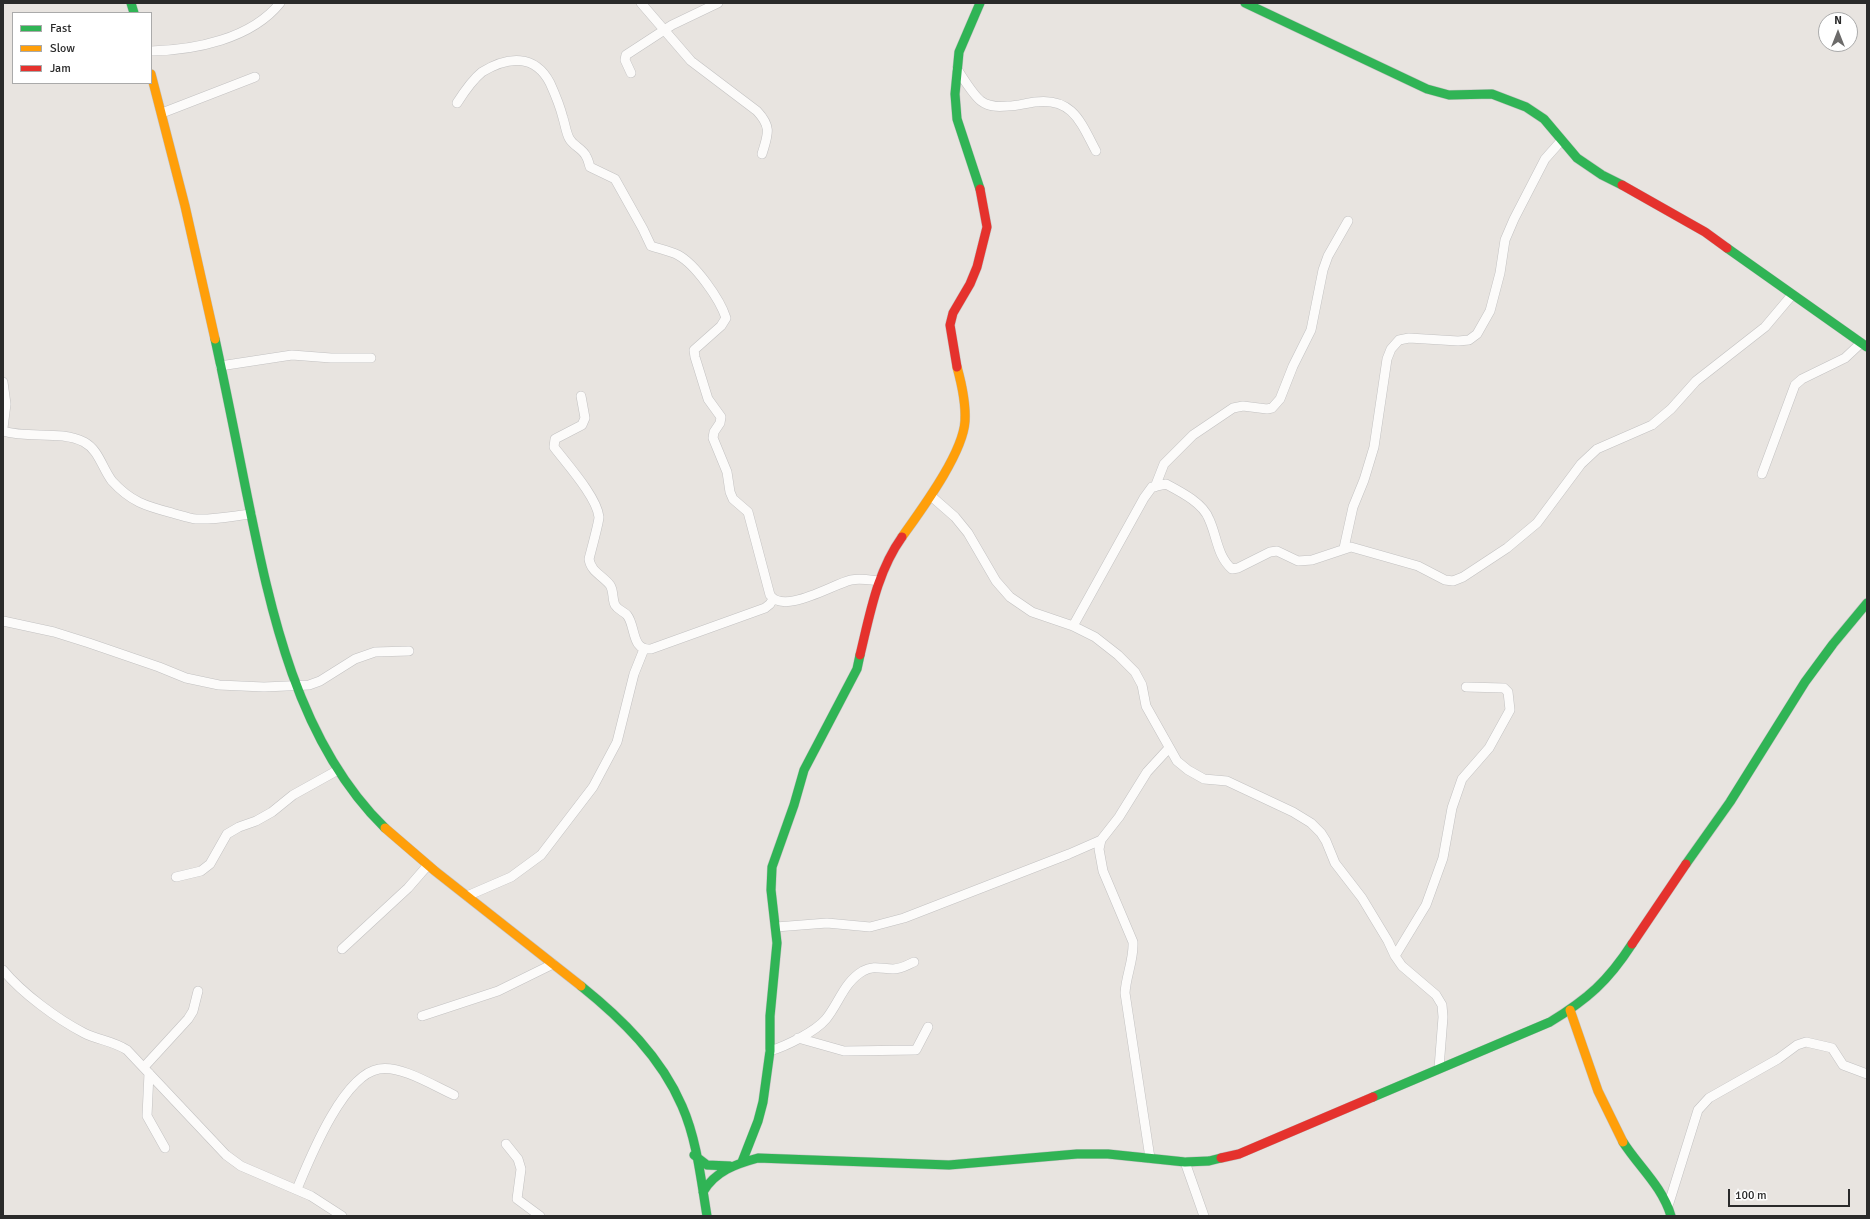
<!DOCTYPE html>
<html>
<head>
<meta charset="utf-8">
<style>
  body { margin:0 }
  #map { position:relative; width:1870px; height:1219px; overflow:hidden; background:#e8e4e0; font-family:Signika,sans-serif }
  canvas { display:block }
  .frame { position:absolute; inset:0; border:4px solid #2a2a2a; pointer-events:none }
  .legend { position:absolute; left:12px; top:12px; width:140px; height:72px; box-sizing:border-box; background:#fff; border:1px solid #aaa; margin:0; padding:5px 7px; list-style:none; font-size:12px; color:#2a2a2a }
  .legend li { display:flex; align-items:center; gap:8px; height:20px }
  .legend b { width:20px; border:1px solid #aaa }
  .north { position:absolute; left:1818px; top:12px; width:40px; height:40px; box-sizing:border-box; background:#fff; border:1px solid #aaa; border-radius:50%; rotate:0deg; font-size:11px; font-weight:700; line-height:16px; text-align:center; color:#2a2a2a }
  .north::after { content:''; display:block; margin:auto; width:14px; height:18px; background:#6c6b6a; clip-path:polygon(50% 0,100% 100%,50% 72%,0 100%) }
  .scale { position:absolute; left:1728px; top:1189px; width:122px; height:18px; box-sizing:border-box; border:2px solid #2a2a2a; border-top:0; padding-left:5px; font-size:12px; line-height:14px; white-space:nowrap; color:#2a2a2a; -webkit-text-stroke:3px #fff; paint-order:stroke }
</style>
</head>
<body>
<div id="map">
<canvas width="1870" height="1219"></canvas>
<div class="frame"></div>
<ul class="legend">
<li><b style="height:5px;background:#30b455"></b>Fast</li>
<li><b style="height:5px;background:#ff9f0a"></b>Slow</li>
<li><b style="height:5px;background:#e5322d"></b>Jam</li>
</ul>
<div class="north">N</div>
<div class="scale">100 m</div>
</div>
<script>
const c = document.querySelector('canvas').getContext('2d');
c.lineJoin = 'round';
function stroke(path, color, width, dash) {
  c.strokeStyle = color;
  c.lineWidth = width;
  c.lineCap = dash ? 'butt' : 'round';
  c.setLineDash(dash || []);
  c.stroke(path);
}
const street = new Path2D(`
  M641,3l50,58 66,50c15,16 11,23 5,43
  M151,51c44,-1 100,-12 129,-48
  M957,69c6,9 16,26 24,32 8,6 17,6 27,5 9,0 18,-3 27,-4 38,-5 46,21 61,49
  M631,73l-6,-13 1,-5 46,-30 46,-22
  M457,103c7,-11 15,-23 25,-31 26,-16 53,-18 68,11 5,11 10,23 13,35 2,6 3,14 6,20 4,8 13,10 17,18 2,3 3,8 4,11l25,12 28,50 8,17c9,3 19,5 27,9 17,9 42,44 48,63l-5,8 -27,24 1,7 13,42 13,18 -1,6 -6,9 -1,6 14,34 3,20 3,7 15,13 22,83c14,20 63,-11 81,-15 9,-2 19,0 28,1
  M162,113l93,-36
  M220,366l72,-11 39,3h40
  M3,382l3,22 -3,24
  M581,396l4,22 -3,7 -27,14 -1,8c12,16 43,50 45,70 0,5 -8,34 -10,42 2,13 13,16 21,26 4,6 2,14 5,20 3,5 8,6 12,10 9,11 4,36 24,34l114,-41 5,-4 3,-5
  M3,431c26,8 57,-1 81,11 15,8 18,26 28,39 19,21 34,25 60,32 8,2 16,5 24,6 18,1 37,-3 55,-5
  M1762,474l33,-89 7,-6 43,-21 16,-15
  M1155,487l9,-23 29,-29 40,-27 10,-2 24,3 5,-1 8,-9 13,-33 18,-36 12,-60 5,-14 20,-35
  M931,496l24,21 13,16 28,48 14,16 22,15 41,14 22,11 23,18 17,17 7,13 4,21 31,55 11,9 16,9 23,2 66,31 18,11 10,10 5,8 9,22 27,35 26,43 7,15 7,10 34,29 6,10 1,12 -4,51
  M1344,548l9,-41 11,-27 10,-33 13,-88 4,-10 8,-9 10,-2 49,3 11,-1 8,-6 13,-23 10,-38 5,-33 9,-21 31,-60 16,-18
  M3,621l51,11 35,11 70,24 27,11 33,7 45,2 45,-2 11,-4 35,-22 20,-7 34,-1
  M1073,626l71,-128 8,-11 14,-3c15,8 37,19 43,35 8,17 8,37 23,50l6,-1 32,-16 7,-1 21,10 14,-1 39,-13 67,19 27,14 8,1 10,-4 44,-29 30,-25 44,-59 16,-15 55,-24 19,-16 25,-28 69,-54 27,-32
  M176,877l25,-6 9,-7 17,-30 12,-7 17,-6 16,-9 21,-17 45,-25
  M467,896l44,-19 30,-22 52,-68 24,-45 17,-68 10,-25
  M776,927l51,-4 43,4 34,-9 165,-64 32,-14
  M342,949l66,-61 20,-23
  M1395,956l31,-51 17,-47 9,-50 10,-29 27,-31 21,-38 -2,-18 -4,-4 -38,-1
  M3,970c19,23 54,49 81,63 14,7 29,8 43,17l99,105 15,11 70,30 31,20
  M422,1016l76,-25 55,-27
  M798,1038l46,13 72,-1 12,-23
  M770,1051c16,-5 45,-19 56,-32 13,-16 18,-37 37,-48 11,-6 19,-2 30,-2 8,0 14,-4 21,-7
  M144,1067l44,-48 5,-8 5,-20
  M149,1073l-2,43 18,32
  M506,1144l12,15 3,10 -4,30 23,17
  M1150,1158l-25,-165c1,-18 9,-33 8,-51l-30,-71 -4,-22 2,-9 18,-23 28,-45 22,-24
  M1185,1162l19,54
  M297,1189c13,-31 46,-114 82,-120 22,-4 55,17 75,26
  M1669,1203l29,-93 11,-12 69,-39 19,-14 9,-3 26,6 11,17 24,9`);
const fast = new Path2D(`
  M131,3l3,10
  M1245,3l182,86 22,6 43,-1 34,13 18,12 33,39 25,17 20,10
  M980,189l-23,-70 -2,-25 4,-42 21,-49
  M1727,248l140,99
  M215,339c11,50 21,101 31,151 24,118 50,251 139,338
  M1686,864l44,-62 75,-120 28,-38 34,-41
  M581,986c41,33 80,71 101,120 15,34 19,74 25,110
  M1373,1097l177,-75c38,-23 58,-41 82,-78
  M1623,1142c16,25 39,44 48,74
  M694,1155l13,10 23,1
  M742,1162l16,-41 5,-19 7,-51v-35l7,-73 -6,-53 1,-23 22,-62 10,-35 53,-101 3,-14
  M703,1192c12,-21 33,-28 55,-34l191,7 128,-11h31l77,8 24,-1 12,-3`);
const slow = new Path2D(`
  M151,74l34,132 30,133
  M902,537c19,-27 61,-83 63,-116 1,-19 -3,-36 -8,-54
  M385,828l50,43 146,115
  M1570,1010l28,81 25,51`);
const jam = new Path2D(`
  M1622,185l83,47 22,16
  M957,367l-7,-42 3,-12 17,-29 7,-17 10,-40 -7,-38
  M860,655c10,-41 17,-83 42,-118
  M1632,944l54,-80
  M1221,1158l18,-4 134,-57`);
stroke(street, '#c2c1c1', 10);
stroke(fast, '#c2c1c1', 10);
stroke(slow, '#c2c1c1', 10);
stroke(jam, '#c2c1c1', 10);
stroke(street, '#fcfbfa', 9);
stroke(fast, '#30b455', 9);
stroke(slow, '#ff9f0a', 9);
stroke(jam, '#e5322d', 9);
</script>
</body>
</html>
